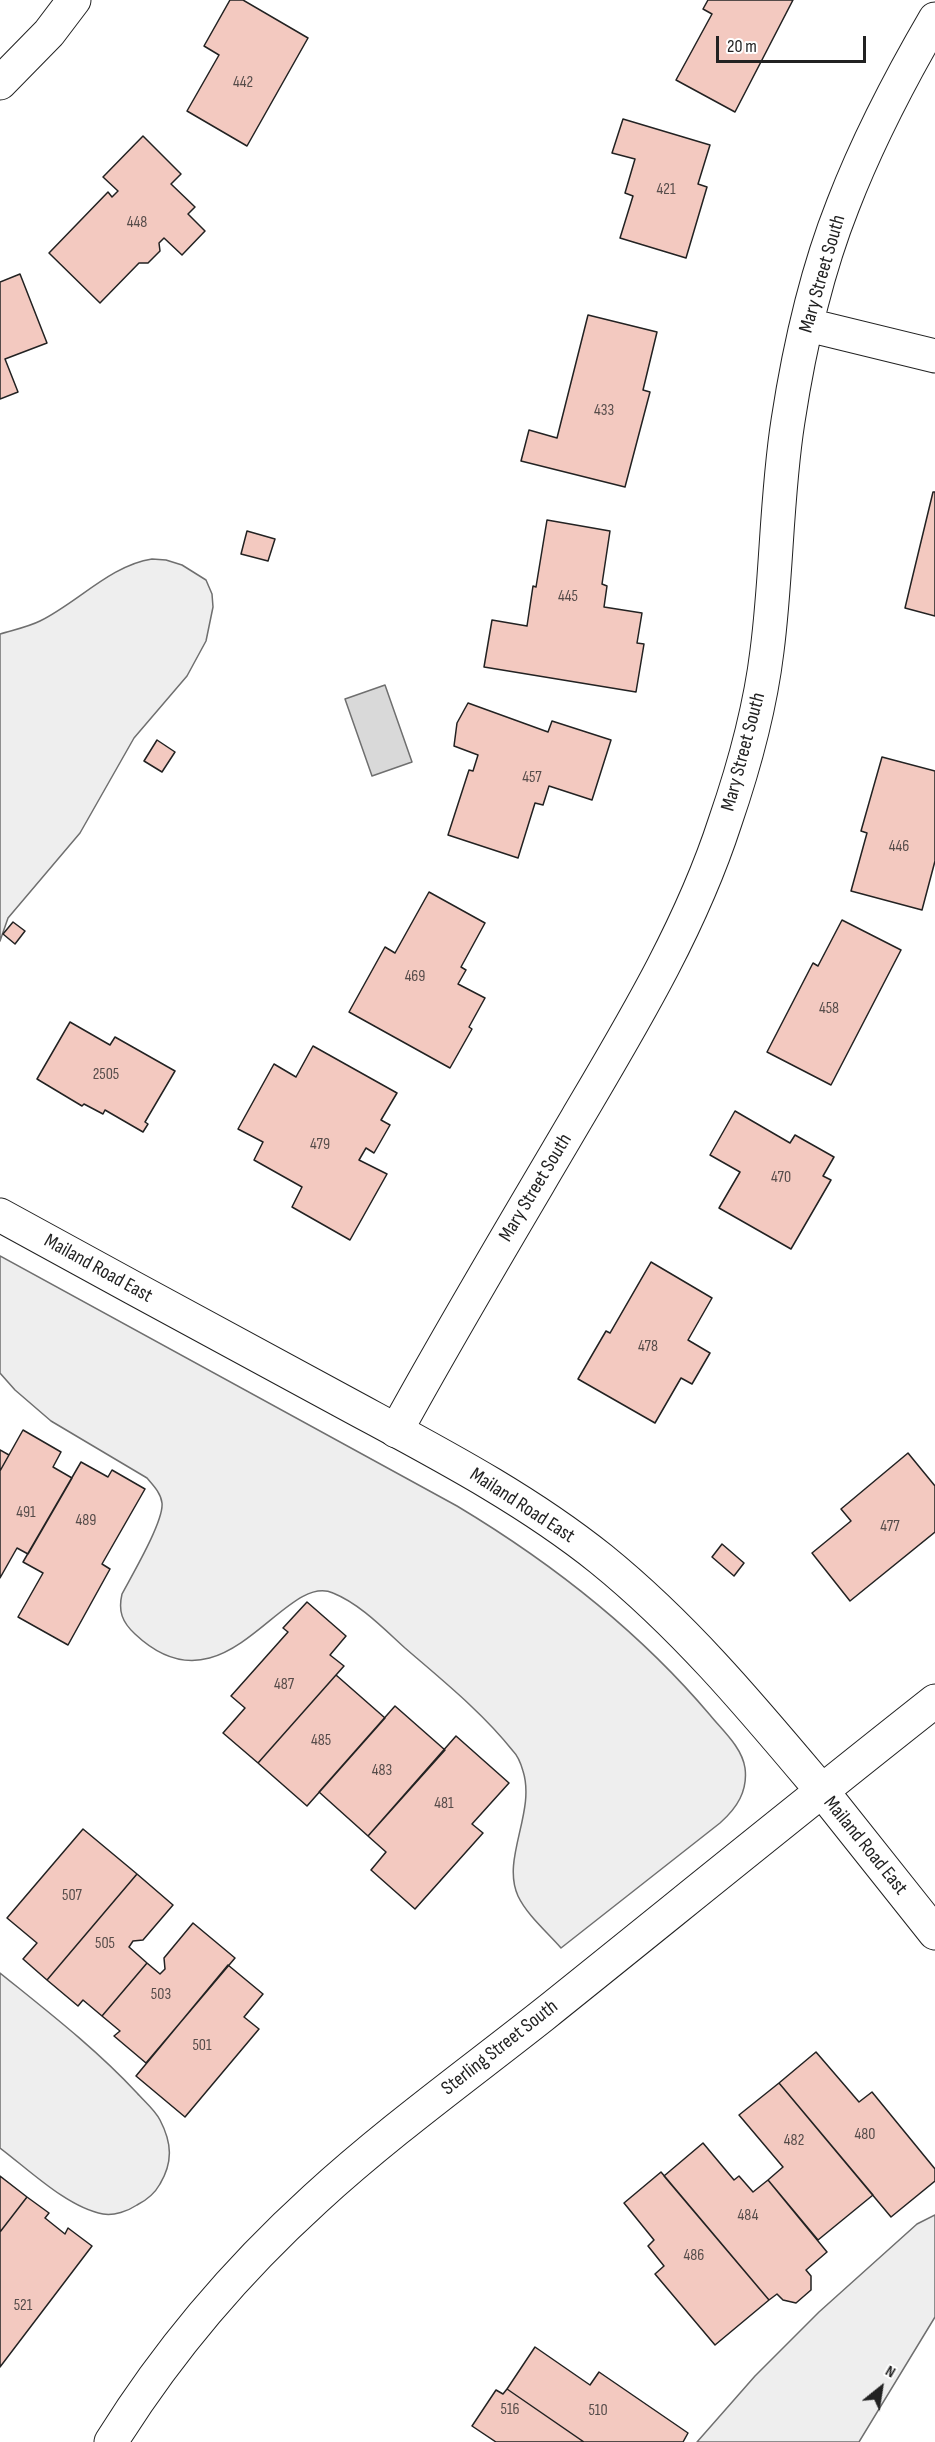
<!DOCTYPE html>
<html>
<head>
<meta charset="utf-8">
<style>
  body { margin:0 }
  #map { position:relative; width:935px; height:2442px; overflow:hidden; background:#fff; font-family:"Sofia Sans Condensed",sans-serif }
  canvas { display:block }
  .north { position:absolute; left:851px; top:2358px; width:60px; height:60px; -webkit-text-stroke:4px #fff; paint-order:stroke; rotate:30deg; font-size:16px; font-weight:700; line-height:24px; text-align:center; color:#222 }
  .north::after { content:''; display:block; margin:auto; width:21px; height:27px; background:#222; clip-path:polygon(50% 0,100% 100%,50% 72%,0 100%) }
  .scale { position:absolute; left:716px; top:36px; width:150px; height:27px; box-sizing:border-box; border:3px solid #222; border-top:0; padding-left:8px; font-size:18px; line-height:21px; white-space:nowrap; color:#222; -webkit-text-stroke:4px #fff; paint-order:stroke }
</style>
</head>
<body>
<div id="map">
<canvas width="935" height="2442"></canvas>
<div class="north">N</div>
<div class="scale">20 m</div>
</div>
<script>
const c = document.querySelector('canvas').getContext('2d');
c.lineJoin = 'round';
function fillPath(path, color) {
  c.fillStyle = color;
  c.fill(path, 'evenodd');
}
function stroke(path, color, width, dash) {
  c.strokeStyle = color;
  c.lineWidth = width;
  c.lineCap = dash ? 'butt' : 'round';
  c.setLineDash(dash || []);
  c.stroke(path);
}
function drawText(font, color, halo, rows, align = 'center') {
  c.font = font + ' "Sofia Sans Condensed",sans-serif';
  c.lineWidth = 4.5;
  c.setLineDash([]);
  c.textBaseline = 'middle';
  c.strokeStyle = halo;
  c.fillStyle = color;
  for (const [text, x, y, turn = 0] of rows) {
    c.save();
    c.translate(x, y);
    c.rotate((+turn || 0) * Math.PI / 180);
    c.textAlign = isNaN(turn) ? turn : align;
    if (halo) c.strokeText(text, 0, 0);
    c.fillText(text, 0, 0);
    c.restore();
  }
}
const green = new Path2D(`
  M152,559l14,1 16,5 24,15 6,14 1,13 -7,34 -19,35 -53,62 -54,95 -72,85 -8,23v-307c13,-4 28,-7 40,-13 37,-18 71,-56 112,-62z
  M0,1256l457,250c95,57 181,124 253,209 12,15 32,32 35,53 3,23 -8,40 -25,55l-159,125c-14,-16 -34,-33 -43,-52 -17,-37 18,-84 5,-125 -2,-7 -5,-15 -10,-20 -31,-39 -71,-71 -108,-103 -22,-20 -45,-44 -72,-55 -50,-22 -108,126 -198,41 -13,-12 -17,-23 -13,-40 10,-19 42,-73 40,-91 -1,-10 -9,-18 -15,-25l-96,-57 -36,-31 -15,-17z
  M0,1973c47,38 95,75 137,120 7,8 18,17 23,27 12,23 13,42 0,64 -5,9 -13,16 -23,21 -9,6 -23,11 -34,9 -35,-6 -75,-45 -103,-66z
  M935,2215v102l-76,125h-162l58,-66 64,-64 98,-88z`);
fillPath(green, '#eee');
stroke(green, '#6f6f6f', 1.5);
const water = new Path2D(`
  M385,685l27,77 -40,14 -27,-77z`);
fillPath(water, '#d9d9d9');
stroke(water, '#6f6f6f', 1.5);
const building = new Path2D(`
  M230,0h13l65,38 -61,108 -60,-35 32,-56 -15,-9z
  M708,0h85l-58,112 -59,-32 36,-66 -9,-5z
  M623,119l87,26 -12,39 9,3 -21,71 -66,-20 13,-42 -8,-3 10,-34 -23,-6z
  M143,136l38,38 -10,10 24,23 -7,7 17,17 -23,24 -18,-17 -5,5 1,8 -12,12h-9l-39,40 -51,-50 59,-61 4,5 6,-6 -15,-14z
  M20,274l27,69 -42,16 13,33 -18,7v-117z
  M588,315l69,17 -14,58 7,2 -25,95 -104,-26 8,-31 28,8z
  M933,492h2v124l-30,-8z
  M547,520l63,11 -8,53 5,2 -3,21 38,6 -5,30 7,1 -8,48 -152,-25 8,-47 35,6 6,-40 3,1z
  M247,531l28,8 -7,22 -27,-7z
  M468,703l80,29 4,-11 59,19 -19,60 -43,-14 -6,19 -8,-2 -17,55 -70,-23 21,-65 4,1 5,-16 -24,-9 3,-23z
  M157,740l18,12 -13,20 -18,-11z
  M882,757l53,14v90l-13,49 -71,-19 16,-58 -6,-2z
  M429,892l56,31 -24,44 5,3 -8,14 27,14 -16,29 3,2 -22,39 -101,-56 36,-65 10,6z
  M842,920l59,30 -70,135 -64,-33 46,-89 5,3z
  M13,922l12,9 -10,13 -12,-10z
  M70,1022l40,23 5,-8 60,34 -30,51 3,2 -5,8 -38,-22 -2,4 -19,-10 -2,2 -45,-27z
  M313,1046l84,47 -16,27 9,5 -16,28 -8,-5 -7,12 28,14 -37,66 -58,-33 10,-20 -48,-27 9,-18 -25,-13 36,-65 22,13z
  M735,1111l55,32 5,-8 39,22 -11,19 8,4 -40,69 -72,-41 21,-36 -30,-17z
  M651,1262l61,36 -24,42 22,13 -18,31 -11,-6 -26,45 -77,-44 28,-48 4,2z
  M23,1430l38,22 -8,15 19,11 -44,76 -11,-6 -17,30v-107z
  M0,1450l9,5 -9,16z
  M908,1453l27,33v46l-85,69 -38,-48 39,-32 -10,-12z
  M81,1462l27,15 4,-7 33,19 -43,75 8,5 -42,76 -50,-28 25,-44 -20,-11z
  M722,1544l22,19 -10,13 -22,-19z
  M307,1602l39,34 -16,19 14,11 -86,97 -35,-30 22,-25 -14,-12 57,-64 -5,-4z
  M336,1675l49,43 -78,88 -49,-43z
  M395,1706l50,44 -77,86 -49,-44z
  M456,1736l53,47 -37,41 11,9 -68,76 -44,-39 15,-18 -18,-16z
  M83,1829l54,45 -90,106 -24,-21 14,-16 -30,-25z
  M137,1874l36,31 -30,35 -10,1 -4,6 18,16 -45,53 -19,-16 -5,6 -31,-26z
  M193,1923l42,35 -89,105 -32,-27 6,-5 -18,-15 45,-53 13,11 5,-5 -1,-11z
  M228,1965l35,29 -19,23 15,12 -74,88 -49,-41z
  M816,2052l43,50 13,-10 63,77v12l-44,36 -112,-134z
  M779,2083l94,112 -55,45 -50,-60 15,-13 -44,-52z
  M703,2143l31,37 5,-4 14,16 15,-12 59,72 -21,18 5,6v14l-15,13 -13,-3 -6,-6 -8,6 -105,-124z
  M661,2172l108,128 -54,45 -60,-71 9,-8 -16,-20 6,-6 -30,-37z
  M0,2176l27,21 -27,35z
  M27,2197l22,16 -4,5 20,16 3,-6 24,18 -92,121v-135z
  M535,2347l55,38 9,-13 89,61 -5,9h-99l-77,-53z
  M507,2389l77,53h-88l-24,-16 24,-36 7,4z`);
fillPath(building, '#f3c9c0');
stroke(building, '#222', 1.5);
const minor = new Path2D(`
  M0,83l49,-50 25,-33
  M808,325l127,31
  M396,1431c58,-106 120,-209 181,-313 56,-95 114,-191 148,-296 19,-55 35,-113 42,-171 10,-77 9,-154 21,-230 11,-72 28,-148 55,-216 25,-65 57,-126 92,-186
  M822,1791l113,142`);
const tertiary = new Path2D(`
  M0,1215c113,62 227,124 340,185 90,49 181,95 261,159 84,68 152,150 221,232
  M111,2442c56,-90 126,-172 204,-243 72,-66 151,-123 227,-183 131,-105 261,-211 393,-315`);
stroke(minor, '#222', 35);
stroke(tertiary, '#222', 35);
stroke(minor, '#fff', 33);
stroke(tertiary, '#fff', 33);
drawText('16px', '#564c4a', null, [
  ["442",243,83],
  ["421",666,190],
  ["448",137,223],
  ["433",604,411],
  ["445",568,597],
  ["457",532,778],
  ["446",899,847],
  ["469",415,977],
  ["458",829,1009],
  ["2505",106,1075],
  ["479",320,1145],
  ["470",781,1178],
  ["478",648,1347],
  ["491",26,1513],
  ["489",86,1521],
  ["477",890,1527],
  ["487",284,1685],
  ["485",321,1741],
  ["483",382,1771],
  ["481",444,1804],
  ["507",72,1896],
  ["505",105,1944],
  ["503",161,1995],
  ["501",202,2046],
  ["480",865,2135],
  ["482",794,2141],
  ["484",748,2216],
  ["486",694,2256],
  ["521",23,2306],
  ["516",510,2410],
  ["510",598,2411]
]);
drawText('20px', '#222', '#fff', [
  ["Mary Street South",823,274,-74],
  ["Mary Street South",744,752,-75],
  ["Mary Street South",536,1188,-59],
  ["Mailand Road East",98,1269,29],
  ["Mailand Road East",522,1506,33],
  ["Mailand Road East",865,1846,51],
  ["Sterling Street South",500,2048,-38]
]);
</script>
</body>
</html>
